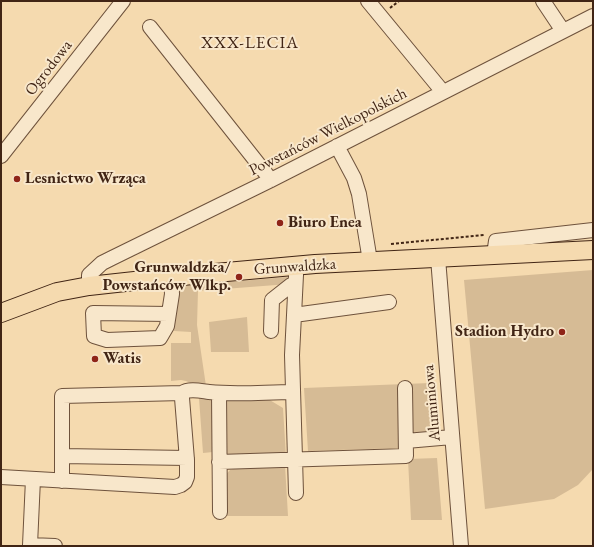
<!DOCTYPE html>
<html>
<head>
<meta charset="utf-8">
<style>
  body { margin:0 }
  #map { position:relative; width:594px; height:547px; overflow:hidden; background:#f5daaf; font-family:"EB Garamond",serif }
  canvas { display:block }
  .frame { position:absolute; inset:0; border:2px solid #412515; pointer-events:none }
</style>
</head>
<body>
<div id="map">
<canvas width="594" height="547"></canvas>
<div class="frame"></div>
</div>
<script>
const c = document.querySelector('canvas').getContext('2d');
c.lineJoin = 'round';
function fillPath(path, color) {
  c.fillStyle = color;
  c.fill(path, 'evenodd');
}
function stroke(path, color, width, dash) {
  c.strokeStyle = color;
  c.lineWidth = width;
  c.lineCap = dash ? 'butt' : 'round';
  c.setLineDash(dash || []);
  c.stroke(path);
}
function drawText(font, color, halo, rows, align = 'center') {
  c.font = font + ' "EB Garamond",serif';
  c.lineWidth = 4;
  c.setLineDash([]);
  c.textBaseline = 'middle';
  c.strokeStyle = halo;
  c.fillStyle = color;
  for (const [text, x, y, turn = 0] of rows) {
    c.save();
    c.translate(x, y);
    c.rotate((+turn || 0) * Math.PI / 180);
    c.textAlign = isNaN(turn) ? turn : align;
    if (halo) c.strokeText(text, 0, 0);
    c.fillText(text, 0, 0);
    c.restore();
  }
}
fillPath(new Path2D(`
  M593,270v199l-15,16 -24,14 -69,10 -21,-229z
  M287,277l2,1v6l-91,7 -1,34 9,61h-9l-11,-5 -5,-1 -10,1v-38h20v-11l-17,-1 5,-41 4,-4z
  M247,317l2,35h-38l-2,-30z
  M430,383l4,55 -25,2 -1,-53 -10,1 1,60 -91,3 -4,-63z
  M199,398h13l1,54 -10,1z
  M268,399l15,9 3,49 -60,-1 -1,-56z
  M437,458l5,62h-31l-3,-61z
  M250,465h35l3,51h-65v-38l7,-8z`), '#d6bb95');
const minor = new Path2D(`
  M368,1l75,91
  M543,1l20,30
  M150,27l121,153
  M337,146l17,32 5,16 11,67
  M1,156l122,-155
  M494,255l2,-14 97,-11
  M438,258l23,288
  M295,266l1,9 -4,80 4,138
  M89,286v-11l13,-12 10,-5 159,-78 322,-164
  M169,314l-76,-1 1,23 13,4 53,-2 7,-12 5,-32 -1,-17
  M294,315l95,-13
  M271,331l1,-31 19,-15h4
  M219,393l1,119
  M406,441l46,-4
  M62,456l125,2
  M219,462l187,-6 -1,-68
  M1,477l174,10 6,-2 4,-3 2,-5v-17l-5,-62v-5c7,-5 19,-2 27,-1 28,3 56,0 84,0
  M33,479l-3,66 25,1
  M62,481v-85l120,-3`);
const major = new Path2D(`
  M1,313l56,-21 32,-6 82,-9 144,-13 278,-14`);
stroke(minor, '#6e523c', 16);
stroke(major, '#412515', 20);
stroke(new Path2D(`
  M390,8l9,-7
  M391,244l93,-9`), '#412515', 2, [3, 2]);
stroke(minor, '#f8e7cb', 14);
stroke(major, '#f5daaf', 18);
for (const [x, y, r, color] of [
  [17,179,4,"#8f2418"],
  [280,223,4,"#8f2418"],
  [239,277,4,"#8f2418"],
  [562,332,4,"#8f2418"],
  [95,359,4,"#8f2418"]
]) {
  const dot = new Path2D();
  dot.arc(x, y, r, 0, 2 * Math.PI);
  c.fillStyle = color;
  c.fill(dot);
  stroke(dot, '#f8e7cb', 1.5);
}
drawText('16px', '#412515', '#f8e7cb', [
  ["Ogrodowa",49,68,-52],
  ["Powstańców Wielkopolskich",328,132,-27],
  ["Grunwaldzka",295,267,-4],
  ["Aluminiowa",432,403,-95]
]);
drawText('bold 16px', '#412515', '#f8e7cb', [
  ["Lesnictwo Wrząca",25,179],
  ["Biuro Enea",288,223],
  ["Grunwaldzka/",231,268,"right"],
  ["Powstańców Wlkp.",231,286,"right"],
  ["Stadion Hydro",554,332,"right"],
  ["Watis",103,359]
], 'left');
c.letterSpacing = '1px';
drawText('17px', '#412515', '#f8e7cb', [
  ["XXX-LECIA",250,43]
]);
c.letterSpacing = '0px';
</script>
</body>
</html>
